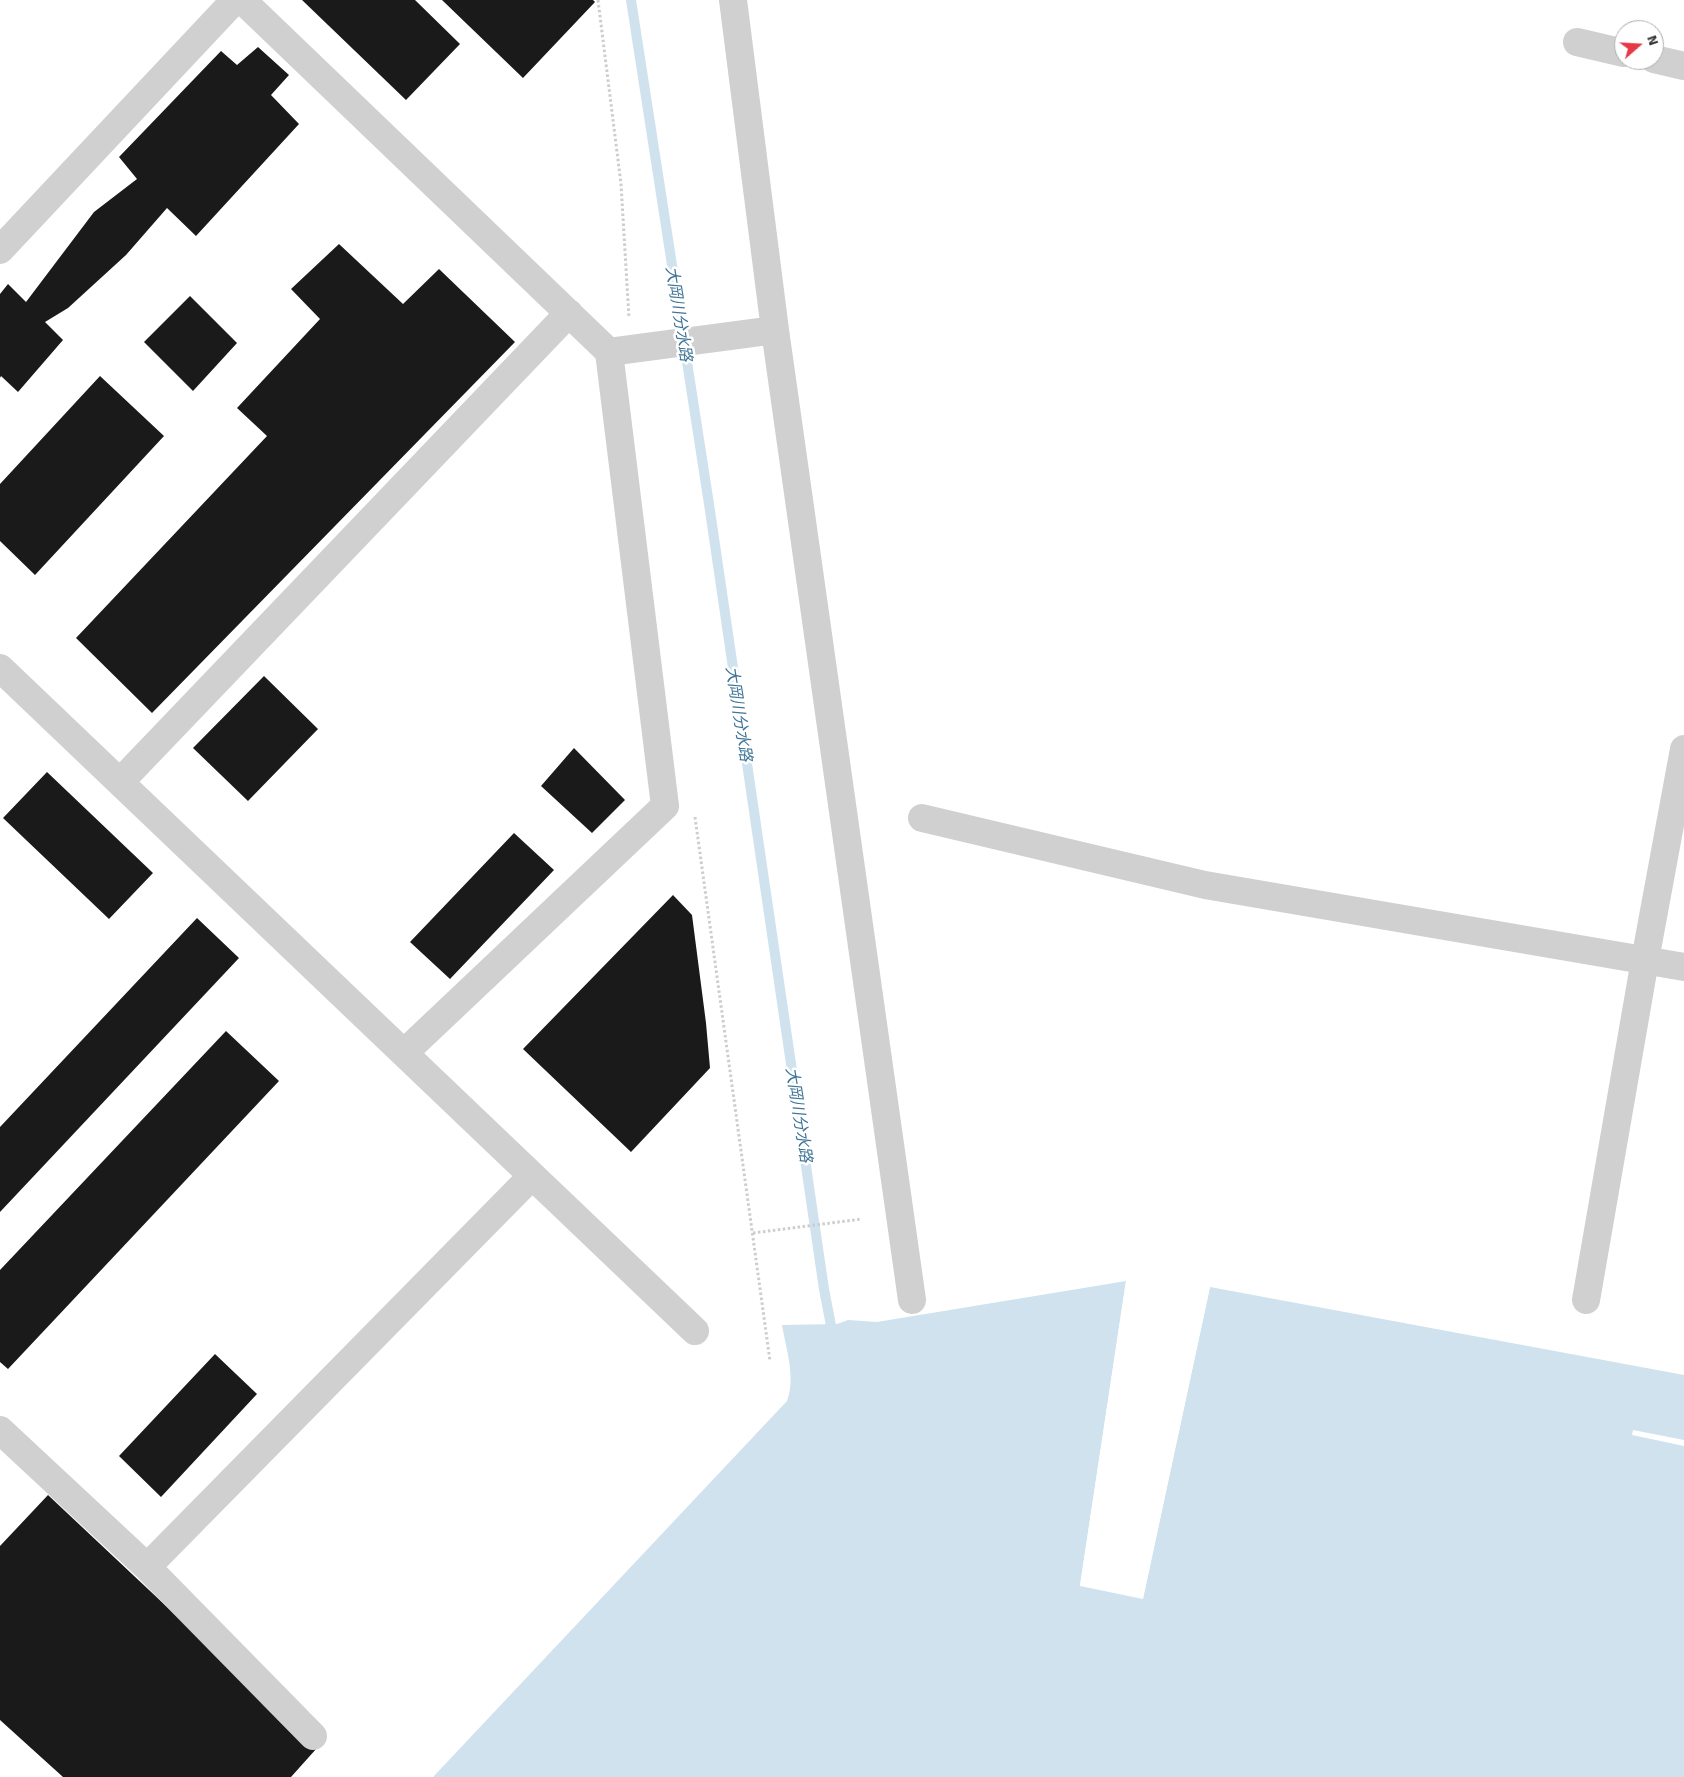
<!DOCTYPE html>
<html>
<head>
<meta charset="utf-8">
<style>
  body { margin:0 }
  #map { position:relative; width:1684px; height:1777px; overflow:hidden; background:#fff; font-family:Signika,sans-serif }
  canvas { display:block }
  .north { position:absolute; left:1614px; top:20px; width:50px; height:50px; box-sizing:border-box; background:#fff; border:1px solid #adadad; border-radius:50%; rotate:71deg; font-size:14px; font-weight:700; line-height:20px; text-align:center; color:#333 }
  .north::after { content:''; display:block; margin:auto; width:18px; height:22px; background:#e63946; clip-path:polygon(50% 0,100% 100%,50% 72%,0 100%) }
</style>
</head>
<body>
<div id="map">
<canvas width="1684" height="1777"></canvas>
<div class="north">N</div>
</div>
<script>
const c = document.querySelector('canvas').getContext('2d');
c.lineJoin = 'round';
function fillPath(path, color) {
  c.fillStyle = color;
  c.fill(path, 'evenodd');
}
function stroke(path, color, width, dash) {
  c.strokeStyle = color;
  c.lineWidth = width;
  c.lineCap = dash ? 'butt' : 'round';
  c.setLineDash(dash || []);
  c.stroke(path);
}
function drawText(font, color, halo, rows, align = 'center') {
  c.font = font + ' Signika,"Noto Sans JP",sans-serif';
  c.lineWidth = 5;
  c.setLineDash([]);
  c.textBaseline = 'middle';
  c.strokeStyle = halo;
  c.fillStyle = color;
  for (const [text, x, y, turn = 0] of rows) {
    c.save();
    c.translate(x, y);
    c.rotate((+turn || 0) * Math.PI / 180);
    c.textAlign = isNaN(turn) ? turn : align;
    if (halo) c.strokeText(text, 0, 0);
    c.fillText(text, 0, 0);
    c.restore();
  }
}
fillPath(new Path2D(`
  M1126,1281l-46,304 63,13 67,-311 474,88v402h-1251l354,-376c9,-24 -1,-52 -5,-76l55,-1 11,-4 29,2z`), '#cfe2ee');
fillPath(new Path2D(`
  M1126,1281h2l-45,303 58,12 66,-309h3l-67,312 -63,-13z
  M1633,1430l51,10v6l-52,-11z`), '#fff');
stroke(new Path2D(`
  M631,0l78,504 115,785 9,47`), '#cfe2ee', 10);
fillPath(new Path2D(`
  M302,0h113l45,44 -54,56z
  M442,0h151l2,2 -72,76z
  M258,47l31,28 -18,20 28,29 -103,112 -29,-28 -41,47 -58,53 -23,14 18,18 -45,52 -17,-16 -1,2v-84l8,-10 18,18 68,-90 43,-33 -18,-22 102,-106 16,14z
  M339,244l64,60 36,-35 76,73 -363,371 -76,-75 191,-202 -30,-28 83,-89 -29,-30z
  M190,296l47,47 -44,48 -49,-49z
  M100,376l64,60 -129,139 -35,-34v-57z
  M264,676l54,53 -70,72 -55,-53z
  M574,748l51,52 -33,33 -51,-47z
  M47,772l106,101 -44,46 -106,-101z
  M514,833l40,37 -104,109 -40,-37z
  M673,895l19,20 14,108 4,45 -79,84 -108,-103z
  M197,918l42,40 -239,254v-85z
  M226,1031l53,50 -271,288 -8,-7v-92z
  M215,1354l42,40 -96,103 -42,-41z
  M48,1495l269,253 -26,29h-228l-63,-57v-174z`), '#1a1a1a');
stroke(new Path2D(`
  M598,0l23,184 8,134
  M695,817l75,544
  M753,1233l109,-14`), '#cdcdcd', 3, [2.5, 2.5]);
stroke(new Path2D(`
  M242,0l367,352 56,454 -261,247
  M733,0l42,330 137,970
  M1577,42l47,11
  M1654,59l30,7
  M0,250l235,-250
  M609,352l166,-22
  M0,668l695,663
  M120,782l449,-469
  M922,818l283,67 479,82
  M1586,1300l59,-340 39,-211
  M0,1430l147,137 166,169
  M147,1567l385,-391`), '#d0d0d0', 28);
drawText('italic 16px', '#3f7597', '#fff', [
  ["大岡川分水路",678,314,81],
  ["大岡川分水路",738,714,81],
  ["大岡川分水路",798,1115,81]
]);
</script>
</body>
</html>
